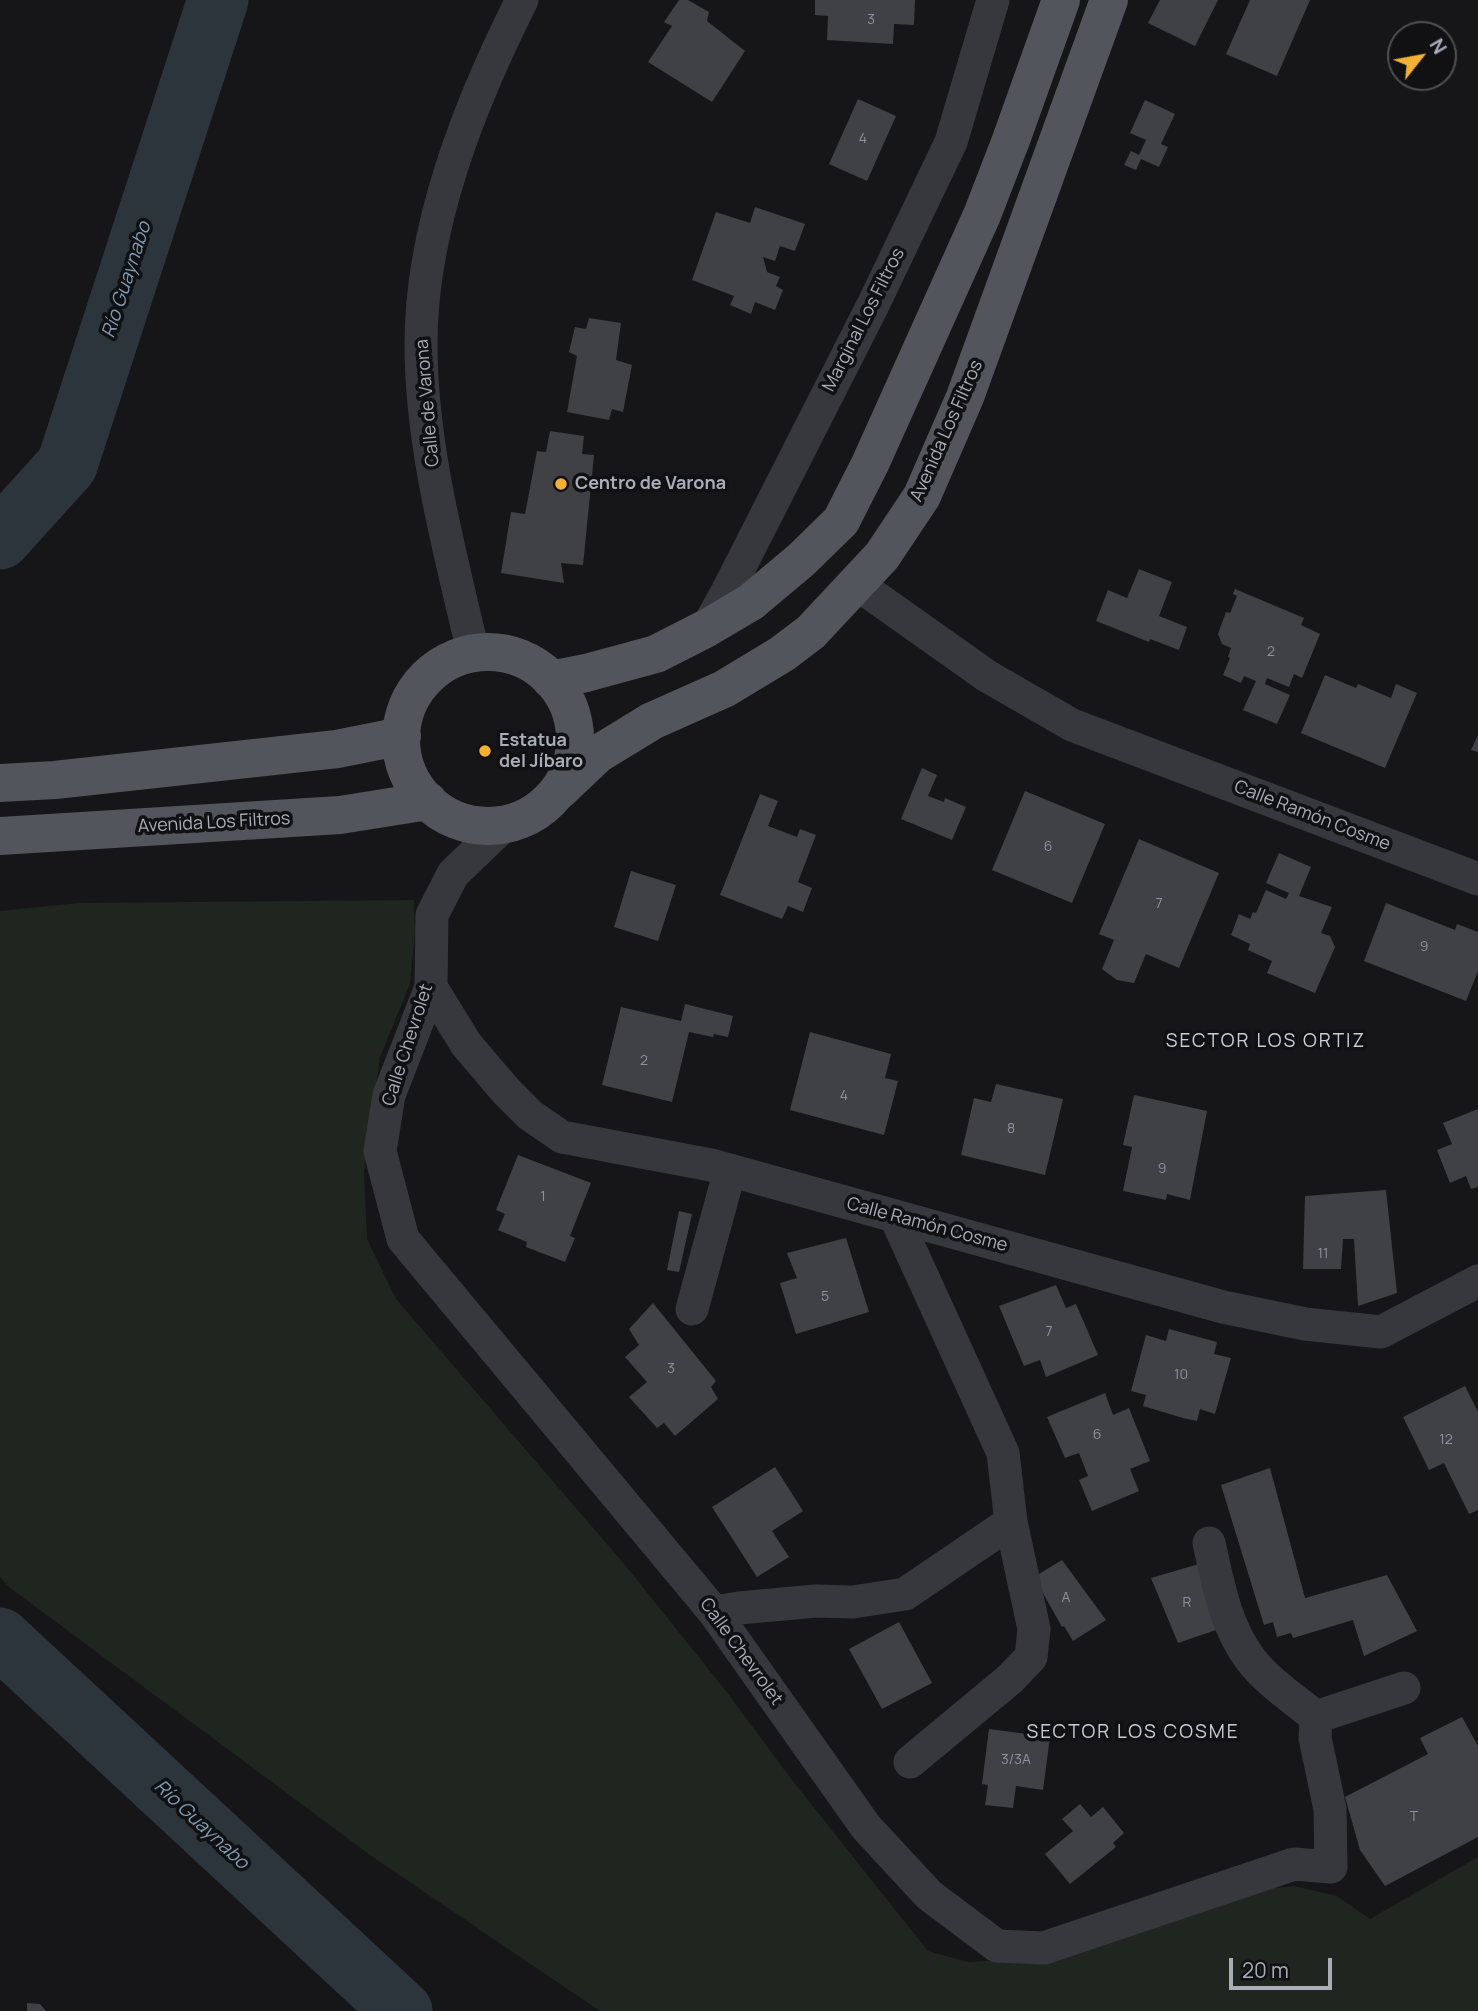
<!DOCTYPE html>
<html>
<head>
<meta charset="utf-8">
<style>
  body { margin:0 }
  #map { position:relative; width:1478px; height:2011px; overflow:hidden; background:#161618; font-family:Manrope,sans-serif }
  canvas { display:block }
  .north { position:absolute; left:1387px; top:21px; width:70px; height:70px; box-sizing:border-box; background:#111113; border:2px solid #4d4f55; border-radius:50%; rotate:59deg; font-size:19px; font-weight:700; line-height:28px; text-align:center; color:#a8adb8 }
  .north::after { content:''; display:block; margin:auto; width:24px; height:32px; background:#f2b134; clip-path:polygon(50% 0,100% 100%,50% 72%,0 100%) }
  .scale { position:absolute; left:1229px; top:1958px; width:103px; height:32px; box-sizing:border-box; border:4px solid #a8adb8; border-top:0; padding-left:9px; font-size:21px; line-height:24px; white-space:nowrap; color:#a8adb8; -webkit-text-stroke:5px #111113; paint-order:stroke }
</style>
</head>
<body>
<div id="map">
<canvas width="1478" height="2011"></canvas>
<div class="north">N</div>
<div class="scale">20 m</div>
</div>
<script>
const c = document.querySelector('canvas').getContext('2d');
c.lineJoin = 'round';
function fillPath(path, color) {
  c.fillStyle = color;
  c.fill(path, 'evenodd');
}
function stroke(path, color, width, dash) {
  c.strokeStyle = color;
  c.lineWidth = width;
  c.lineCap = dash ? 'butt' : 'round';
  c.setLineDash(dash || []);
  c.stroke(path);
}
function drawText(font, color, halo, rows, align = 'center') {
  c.font = font + ' Manrope,sans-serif';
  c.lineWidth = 7;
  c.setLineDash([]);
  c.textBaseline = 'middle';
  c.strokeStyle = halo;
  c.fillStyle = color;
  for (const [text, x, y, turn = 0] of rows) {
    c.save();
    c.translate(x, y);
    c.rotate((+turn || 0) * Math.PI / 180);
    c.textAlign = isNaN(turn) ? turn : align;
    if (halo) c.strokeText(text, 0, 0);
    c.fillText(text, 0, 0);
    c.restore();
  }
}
fillPath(new Path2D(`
  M414,900l1,32 -5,52 -30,73 -16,115 3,67 29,60 229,266 101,126 66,89 136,171 40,11 50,-3 208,-66 68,-7 43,10 33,23 108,-62v154h-878l-223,-151 -368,-273 -9,-10v-666l78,-8z`), '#1e261f');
stroke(new Path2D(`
  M0,539l67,-74 151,-465
  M0,1638l402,373`), '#2c353c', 61);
fillPath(new Path2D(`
  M679,0h9l21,12 -2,9 38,30 -33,51 -64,-40 24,-36 -8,-4z
  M815,0h100l-1,25 -20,-1 -1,20 -66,-4 1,-24 -13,-1z
  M1160,0h58l-23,46 -47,-23z
  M1250,0h60l-33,76 -51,-22z
  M858,99l38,17 -29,65 -38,-17z
  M1145,100l30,14 -14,30 7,3 -9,20 -18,-8 -5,11 -12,-5 7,-14 8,4 7,-15 -16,-7z
  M755,207l50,17 -10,27 -15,-5 -5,15 -12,-4 4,15 13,5 -4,9 7,4 -8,20 -20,-8 -4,12 -21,-9 4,-9 -42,-16 24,-68 34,11z
  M589,318l32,5 -5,37 16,5 -9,47 -11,-3 -3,11 -42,-8 10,-56 -8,-4 6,-25 11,2z
  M550,431l34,5 -2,18 12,1 -11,110 -22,-2 3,20 -63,-10 10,-61 14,2 12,-63 9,1z
  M1139,569l33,13 -13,34 28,11 -8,23 -29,-11 -1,3 -53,-21 12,-31 19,8z
  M1235,589l69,29 -3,7 19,9 -18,44 -8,-4 -5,13 -22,-9 -2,6 25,11 -13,29 -34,-14 13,-29 -12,-5 -3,7 -18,-8 7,-17 -2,-1 3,-9 -9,-4 -4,-10 8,-22 4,1 7,-17 -4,-2z
  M1325,675l31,13 2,-4 33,14 5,-14 21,9 -32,75 -84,-35z
  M1478,735v17l-7,-2z
  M922,768l15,7 -9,21 16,6 1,-4 21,9 -14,33 -51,-21z
  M1025,791l80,33 -33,79 -80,-33z
  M760,794l18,7 -10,25 29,11 3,-8 16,6 -18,47 14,6 -9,24 -15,-6 -6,13 -62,-24z
  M1139,839l80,34 -40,95 -33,-14 -12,29 -17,-3 -15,-11 12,-29 -15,-6z
  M1279,853l32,14 -12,29 33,11 -11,26 9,3 5,11 -20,46 -48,-20 5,-12 -24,-11 2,-6 -19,-9 8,-21 11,5 3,-7 3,1 10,-23 20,9 3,-6 -23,-10z
  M631,871l45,14 -18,56 -44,-14z
  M1386,903l69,27 2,-6 21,8v39l-12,30 -102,-40z
  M685,1004l48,12 -5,21 -14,-3 -1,3 -24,-5 -17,70 -70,-17 19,-78 60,14z
  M810,1032l81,22 -6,24 13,3 -14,54 -94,-25z
  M996,1084l67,15 -18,76 -84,-20 13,-57 17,4z
  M1134,1095l73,16 -17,89 -23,-6 -1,6 -43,-9 9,-44 -9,-2z
  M1478,1109v78l-7,2 -5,-13 -16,7 -13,-33 15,-6 -9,-21z
  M518,1155l73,28 -21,53 5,2 -10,24 -39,-15 1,-5 -29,-12 7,-16 -9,-4z
  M1386,1190l11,103 -39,13 -4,-67h-11l-2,30h-38l2,-73z
  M679,1211l13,3 -13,58 -12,-2z
  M846,1238l23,74 -73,22 -16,-51 17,-5 -10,-25z
  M1056,1285l10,23 10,-4 22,51 -52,22 -6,-17 -16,6 -25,-60z
  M653,1303l63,78 -5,6 7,12 -43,37 -11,-13 -7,5 -28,-31 18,-15 -22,-25 14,-12 -10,-16z
  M1169,1329l48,13 -3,12 17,4 -16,56 -15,-5 -3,12 -14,-3 -40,-12 3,-11 -15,-4 15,-56 20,6z
  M1465,1386l13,26v98l-9,4 -25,-51 -15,7 -26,-53z
  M1105,1393l8,22 16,-7 21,53 -20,8 9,22 -47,20 -13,-31 9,-4 -9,-23 -14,5 -18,-41z
  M775,1467l28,44 -31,20 17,26 -32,20 -45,-70z
  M1270,1468l35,130 82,-23 30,56 -53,25 -11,-36 -60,18 -2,-5 -14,4 -4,-15 -9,3 -43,-140z
  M1062,1560l44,60 -33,21 -9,-15 -2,1 -28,-50z
  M1199,1564l20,65 -41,14 -27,-65z
  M899,1622l33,61 -50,26 -33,-60z
  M1462,1717l16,29v91l-93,49 -25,-36 -15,-53 83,-43 -8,-16z
  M989,1729l61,8 -7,53 -27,-4 -3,22 -28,-3 3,-20 -6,-1z
  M1080,1804l11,13 12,-10 21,26 -11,10 3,4 -46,37 -25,-30 28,-23 -11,-12z
  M27,2003l13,1 6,7h-19z`), '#404145');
stroke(new Path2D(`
  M857,584l130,92 85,49 406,154
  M707,628l20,-36 146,-287 78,-163 42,-142
  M473,652c-23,-101 -52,-204 -52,-308 0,-118 49,-241 101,-344
  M503,826l-50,48 -21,41 -1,72 -42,108 -9,56 23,88 311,373 152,215 63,68 68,51 47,2 250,-84 37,3 -1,-58 -15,-71 1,-21 88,-29
  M431,987l35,57 40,47 24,24 32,22 149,28 512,142 82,17 76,8 97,-51
  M895,1216l108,237 8,69 23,107 -3,28 -21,22 -100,83
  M692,1309l38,-139
  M1209,1543c9,40 16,83 42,117 17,22 43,39 65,57
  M714,1612l25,-4 77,-7 37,1 52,-8 106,-72`), '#37383d', 33);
stroke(new Path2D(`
  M401 739a87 87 0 1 1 174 0a87 87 0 1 1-174 0Z
  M551,680l35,-7 70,-19 51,-26 44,-26 50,-42 40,-39 29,-57 112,-249 29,-75 50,-140
  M0,783l55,-3 282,-31 65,-13
  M560,790l38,-36 54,-33 72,-32 58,-35 29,-22 71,-76 40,-60 43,-99 144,-397
  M0,836l340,-21 88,-14`), '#53555c', 38);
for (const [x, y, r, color] of [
  [561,484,7,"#f2b134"],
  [485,751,7,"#f2b134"]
]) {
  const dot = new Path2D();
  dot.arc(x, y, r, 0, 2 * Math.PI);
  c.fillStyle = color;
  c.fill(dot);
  stroke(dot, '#111113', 2.5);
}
drawText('14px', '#8e929b', null, [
  ["3",871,20],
  ["4",863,139],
  ["2",1271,652],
  ["6",1048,847],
  ["7",1159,904],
  ["9",1424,947],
  ["2",644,1061],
  ["4",844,1096],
  ["8",1011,1129],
  ["9",1162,1169],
  ["1",543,1197],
  ["11",1323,1254],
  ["5",825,1297],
  ["7",1049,1332],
  ["3",671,1369],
  ["10",1181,1375],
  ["6",1097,1435],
  ["12",1446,1440],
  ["A",1066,1598],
  ["R",1187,1603],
  ["3/3A",1016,1760],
  ["T",1414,1817]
]);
drawText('18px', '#a8adb8', '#111113', [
  ["Marginal Los Filtros",864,320,-63],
  ["Calle de Varona",428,403,-95],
  ["Avenida Los Filtros",947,431,-66],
  ["Calle Ramón Cosme",1312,816,21],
  ["Avenida Los Filtros",214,823,-3],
  ["Calle Chevrolet",408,1045,-72],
  ["Calle Ramón Cosme",927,1225,15],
  ["Calle Chevrolet",741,1652,54]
]);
drawText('bold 18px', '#a8adb8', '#111113', [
  ["Centro de Varona",575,484],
  ["Estatua",499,741],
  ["del Jíbaro",499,762]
], 'left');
drawText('italic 19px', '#7f9bb3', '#111113', [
  ["Río Guaynabo",127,280,-72],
  ["Río Guaynabo",201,1825,43]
]);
c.letterSpacing = '2px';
drawText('19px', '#c9ccd4', '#111113', [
  ["SECTOR LOS ORTIZ",1266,1042],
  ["SECTOR LOS COSME",1133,1733]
]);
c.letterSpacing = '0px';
</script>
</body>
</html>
